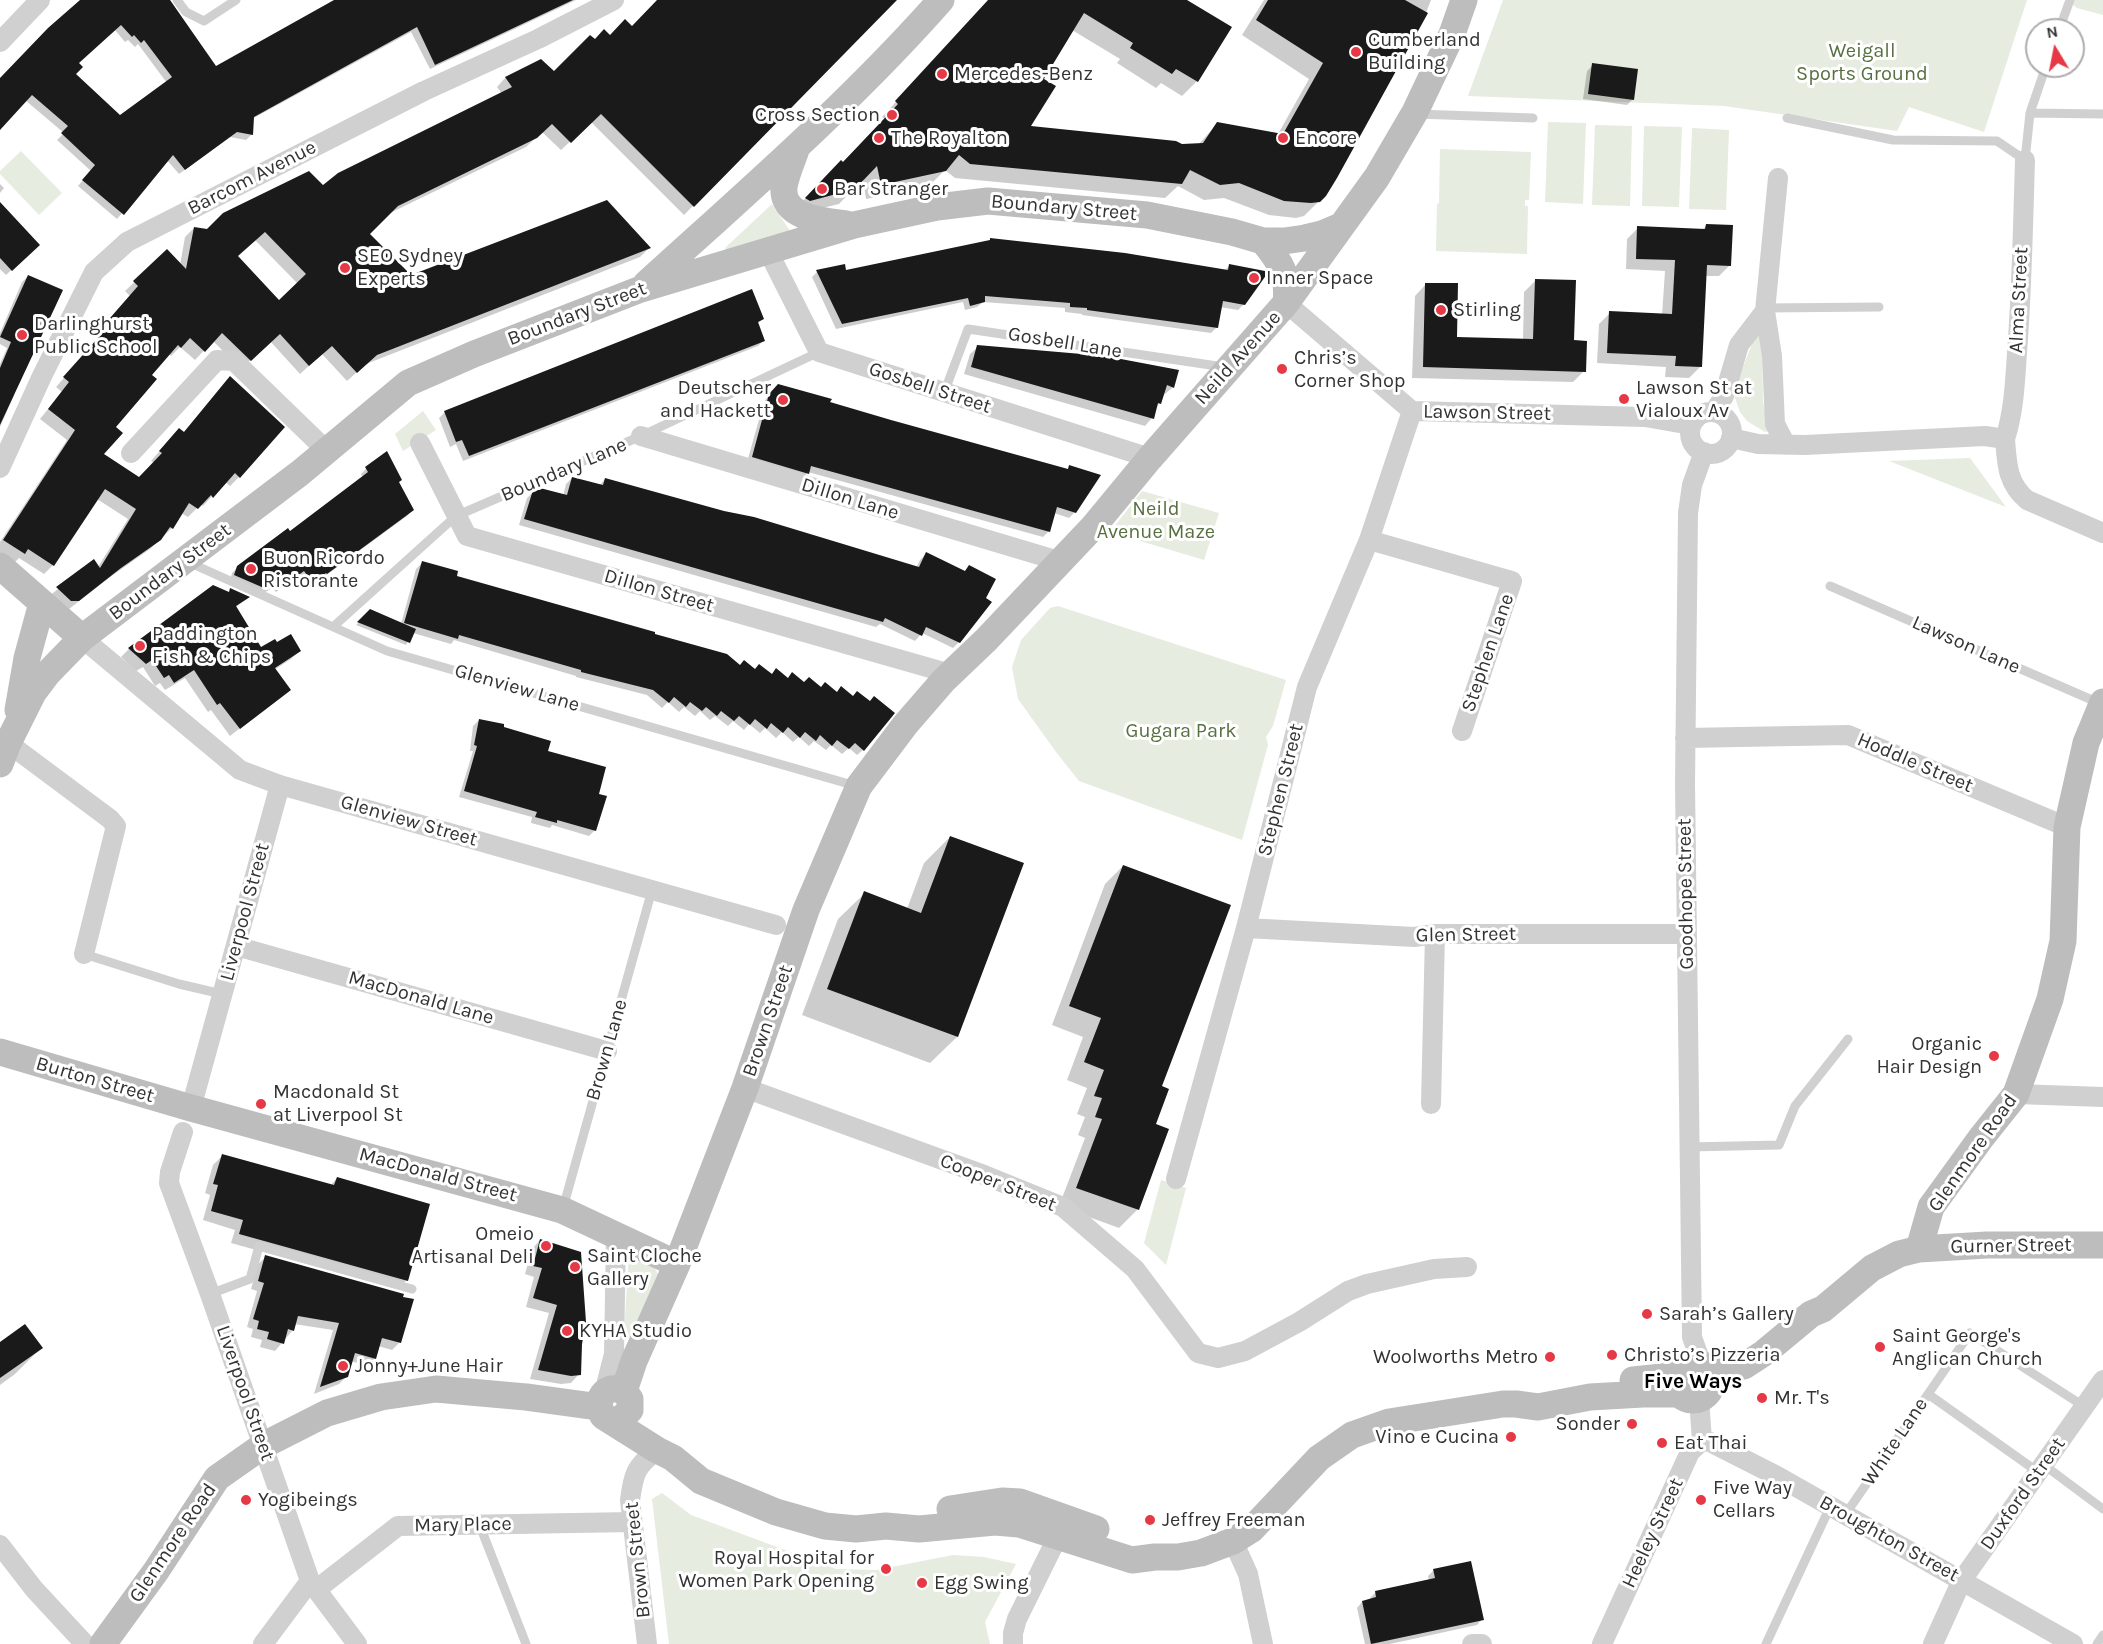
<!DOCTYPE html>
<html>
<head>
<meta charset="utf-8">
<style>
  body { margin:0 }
  #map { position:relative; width:2103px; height:1644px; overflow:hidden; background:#fff; font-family:Karla,sans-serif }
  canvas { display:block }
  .north { position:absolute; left:2025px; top:18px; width:60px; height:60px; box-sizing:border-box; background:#fff; border:2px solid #adadad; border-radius:50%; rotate:350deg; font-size:16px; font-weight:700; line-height:24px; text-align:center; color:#333 }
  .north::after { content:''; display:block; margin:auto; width:21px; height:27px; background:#e63946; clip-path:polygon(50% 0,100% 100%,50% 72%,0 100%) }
</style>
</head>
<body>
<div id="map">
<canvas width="2103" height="1644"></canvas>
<div class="north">N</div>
</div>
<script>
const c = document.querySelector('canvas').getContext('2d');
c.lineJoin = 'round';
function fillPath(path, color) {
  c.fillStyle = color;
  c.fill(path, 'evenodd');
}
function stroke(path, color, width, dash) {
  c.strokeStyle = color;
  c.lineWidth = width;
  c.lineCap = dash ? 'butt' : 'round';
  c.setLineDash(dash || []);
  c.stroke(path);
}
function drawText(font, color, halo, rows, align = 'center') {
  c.font = font + ' Karla,sans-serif';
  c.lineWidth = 6;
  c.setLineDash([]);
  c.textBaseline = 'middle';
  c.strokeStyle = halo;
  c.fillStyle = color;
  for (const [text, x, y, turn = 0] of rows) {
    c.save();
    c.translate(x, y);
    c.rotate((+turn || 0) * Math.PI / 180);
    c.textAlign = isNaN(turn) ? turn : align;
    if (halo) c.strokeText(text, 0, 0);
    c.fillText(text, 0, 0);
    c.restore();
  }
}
fillPath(new Path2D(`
  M1503,0h524l-43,132 -75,-25 -12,24 -173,-25 -256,-10z
  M2067,0h36v15l-26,-7z
  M1548,122l38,1 -3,81 -38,-2z
  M1595,125l37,1 -2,80 -38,-1z
  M1644,126l38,1 -3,80 -37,-1z
  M1692,128l37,2 -3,80 -37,-1z
  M1440,149l91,3 -2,48h-4v6h3l-1,48 -91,-3 1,-47 2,-1z
  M21,151l41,42 -23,22 -39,-41v-3z
  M772,204l18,27 -63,21 -2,-4z
  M1758,329l4,1 1,72 6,29 -4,1 -18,-11 -7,-9 -7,-20z
  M423,411l13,19 -33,21 -8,-17z
  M1970,458l36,49 -117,-46z
  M1142,491l77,22 -15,47 -94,-28z
  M1058,606l228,74 -13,46 -7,11 2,8 -26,95 -163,-59 -23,-29 -38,-53 -6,-32 9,-27 29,-32z
  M1161,1180l25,8 -20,77 -22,-22z
  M634,1258l20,9 5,9 -26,63 -9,-4 4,-68 1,-6z
  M662,1493l29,22 145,54 40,1 77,-15 31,2 32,7 -31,58 5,22h-321l-17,-145z`), '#e6ecdf');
fillPath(new Path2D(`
  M82,0h88l46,68 121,-68h239l-146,69 -19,-37 -159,87v15l-6,6 -16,-3 -51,37 -12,-14 -50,59 -39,-33 13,-15 -34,-31 7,-7 -39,-33 -25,17v-37zM115,30l10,12 3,-2 7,7 3,-3 29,39 -47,34 -46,-43 3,-11z
  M665,0h229l-210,215 -93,-93 -30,28 -19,-18 -16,15 -138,67 -20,20 42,43 239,-29 -9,9 -274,107 -19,17 -25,-27 -22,20 -30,-33 -29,28 -28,-28 -18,19 -15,-13 -9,9 -2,-2 -19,21 -36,52 -12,28 37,24 15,-16 -3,-2 19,-22 13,-6 39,-46 17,90 -9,9 -5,-4 -22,24 -2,-2 -13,13 -7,-4 -9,15 -22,21 -40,28 -41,32 -21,-12 45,-36 5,6 30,-48 -31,-20 -44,66 -9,9 -25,-16 -4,4 -15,-9v-11l67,-102 -27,-21 22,-27 -6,-5 42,-48 -3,-3 35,-40 -5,-5 42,-40 13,14 5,-28 9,-9 13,2 115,-43 180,-93 -5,-7 8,-9 35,-17 14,12 40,-32 38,-14zM255,240l43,44 -19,18 -43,-46z
  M990,0h195l12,81 -15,15 -21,-13 -5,5 -39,-25 3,-4 -48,-29 -30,50 -13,47 152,18h17l19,-21 61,10 31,-55 -67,-44 22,-35h167l-5,13 -101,182 -21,21 -8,2 -27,-3 -45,-17 -20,2 -26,-14 -13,12 -210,-20 -10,-8 -16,16 -63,13 -3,-20 -24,25 -45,11 -2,-2 34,-37 16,-13 43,-44 -3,-2z
  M1593,65l40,34 -6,6 -44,-6 4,-28z
  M0,184l4,4 -4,5z
  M0,204l38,41 -32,30 -6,-6z
  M1706,226l24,39 -11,11h-14l-5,91 -11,11 -24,-1 1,-10 -69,-4 2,-39 11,-11 52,2 3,-44 -39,-2 1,-30 11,-11 64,2z
  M991,239l233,32 6,-6 14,39 -6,6 -18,-3 -3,20 -6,6 -129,-18v-1l-17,-2v-4l-82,-6 -6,5 -12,3 -2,-8 -127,27 -24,-52 5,-5h28l143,-30z
  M28,276l-16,118 2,1 -14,32v-63l7,-16 -7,-4v-11l22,-51z
  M1535,281l38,61 11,29 -11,11 -161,-4 3,-82 11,-12 29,54 68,2 1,-48z
  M762,319l-5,5 7,16 -6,6 -295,115 -7,-17 -6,3 -11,-29 6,-6z
  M978,347l127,11 68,29 -8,7h-2l-3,9 -5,5 -3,10 -7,8 -181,-52 6,-20z
  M772,391l56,12 239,67 3,-3 5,45 -6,6 -15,-5 -6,19 -5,5 -235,-65 -6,7 -55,-17 17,-60z
  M366,469l32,13 14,28 -5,6 -86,63 -1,-2 -13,10 -9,-11 -22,16 -4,-4 -8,5 -34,-12 2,-8 6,-6 51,-34 74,-55 -2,-4z
  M572,478l27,8 6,-7 311,89 4,-8 6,-6 38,18 5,-5 -10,75 -6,6 -31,-15 -7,8 -35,-17 -4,3 -357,-102 8,-27 6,-6 30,4 3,-12z
  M422,563l33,14 198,58 87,32 31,8 6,-5 86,80 -6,5 -8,-7 -7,6 -11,-9 -5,5 -12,-9 -5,5 -10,-9 -6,5 -11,-10 -6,6 -11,-10 -5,5 -11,-9 -5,6 -11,-9 -5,5 -13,-10 -5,4 -10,-9 -5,5 -11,-9 -5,5 -11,-10 -6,6 -15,-13 -71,-18v-1l-122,-36 -3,4 -38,-11 -7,12 -50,-20 14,-14 31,13 15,-55z
  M213,586l15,7 19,5 -12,10 26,41 15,-5 23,7 -8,8 -17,11 15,20 -59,46 -19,-26 -3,2 -23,-34 -20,12 -5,-7 -5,3 -12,-19 -7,4 -15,-14 8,-8z
  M479,720l23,8 95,67 -2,35 -6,6 -37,-11 -2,3 -19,-5 1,-6 -73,-20 14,-46h-3l3,-25z
  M950,837l72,27 -65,173 -27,26 -128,-48 36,-96 27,-26 42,16 17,-46z
  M1123,866l37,221 -6,38 13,5 -30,80 -18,18 -60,-22 26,-68 -7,-3 7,-18 -8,-3 10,-26 -20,-8 16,-43 -31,-12 53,-141z
  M222,1156l108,30 7,-8 70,102 -10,9 -166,-46 4,-13 -32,-10 7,-25 -5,-2 8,-28z
  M540,1240l40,104 -1,30 -8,9 -10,1 -31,-5 19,-66 -23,-6 8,-30 -9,-3 7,-25z
  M266,1257l134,85 -8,8 -14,-4 -3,12 -8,8 -16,-5 -4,15 -8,8 -25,10 19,-64 -39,-6 -1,6 -18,21 -15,-4 2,-7 -11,-3 2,-8 -6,-2 10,-36 -6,-2 7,-25z
  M0,1344l41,4 -26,26 -15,11z
  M1433,1571l49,48 -5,6 -87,19h-25l-8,-36 5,-6 8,-2v-2l6,-6 53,-11 -1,-5z`), '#0003');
fillPath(new Path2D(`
  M80,0h90l46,66 118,-66h239l-138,65 -18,-38 -163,90 -1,18 -16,-3 -52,38 -12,-15 -49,60 -42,-35 13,-15 -34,-32 7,-7 -36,-31 -32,35v-52l48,-50zM121,25l11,12 2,-2 7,8 3,-3 28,37 -52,38 -44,-41 7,-7 -4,-4z
  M657,0h240l-203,207 -93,-93 -30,29 -19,-19 -15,14 -139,68 -28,28 41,41 196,-75 44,48 -274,107 -20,18 -25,-27 -23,20 -29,-32 -29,27 -29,-28 -17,19 -15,-14 -9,10 -3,-3 -26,30 5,4 -41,48 7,6 -19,21 35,23 23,-24 -3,-2 20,-23 5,4 46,-56 55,51 -45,51 -5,-5 -22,25 -2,-3 -13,14 -9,-6 -16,26 -3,-2 -9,13 -40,28 -42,33h-8l-15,-14 38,-28 6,9 36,-59 -31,-20 -51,77 -26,-17 -3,5 -22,-14 72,-110 -27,-21 21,-27 -6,-5 43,-48 -3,-3 35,-40 -5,-5 34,-32 19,20 8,-42 13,2 16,-16 86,-42 14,14 15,-12 174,-86 -7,-10 36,-18 13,12 36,-36 5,4 9,-10 6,6 15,-16 7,7zM265,232l41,42 -27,26 -41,-44z
  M988,0h199l45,27 -34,55 -22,-13 -4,5 -42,-26 3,-5 -49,-30 -40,66 12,7 -25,40 145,15 6,3 21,-1 14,-21 66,12 40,-71 -67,-43 12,-20h137l23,13 -91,165 -11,18 -6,6 -9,1 -27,-2 -45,-18 -19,2 -30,-15 -8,14 -212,-20 -11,-9 -13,16 -65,14 -4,-19 -22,23 -45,12 -5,-3 36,-38 2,2 55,-58 -3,-3z
  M1592,63l46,6 -4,31 -46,-6z
  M0,202l40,43 -28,26 -12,-13z
  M1706,224l27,1 -2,41 -24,-1 -5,102 -27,-1 1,-10 -69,-3 2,-42 63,3 3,-54 -39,-1 1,-33 68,3z
  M990,238l135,15 103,17 1,-6 36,7 2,3 -22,31 -22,-4 -5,27 -131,-18v-2l-17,-1v-4l-85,-7v6l-15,4 -2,-8 -126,26 -26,-54 29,-6 1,6 144,-30z
  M28,275l35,15 -63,135v-57l11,-26 -11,-5z
  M1535,279l41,1 -2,60 13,1 -1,31 -163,-5 2,-84h33l-1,54 76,2z
  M752,289l12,30 -6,3 7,19 -296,115 -7,-16 -6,2 -12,-31z
  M977,345l128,11 74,14 -5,18 -7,-3 -6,19 -3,-1 -4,16 -183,-52z
  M778,384l54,15 -2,3 61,18 177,49 1,-4 32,10 -25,38 -19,-6 -7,25 -239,-66 -2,8 -57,-17 17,-63z
  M387,451l15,29 -3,2 15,28 -87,64 -1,-1 -13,10 -9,-12 -22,16 -3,-4 -9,5 -3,-1 -3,1 -30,-13 3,-9 51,-38 2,3 78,-59 -3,-5z
  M572,477l31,8 2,-7 119,33 30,6 165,50 7,-15 39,19 4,-6 27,14 -10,19 6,4 -32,41 -34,-16 -4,9 -37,-18 -2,4 -359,-103 9,-29 7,-2 27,7z
  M422,561l36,10 -1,5 198,56v2l72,20 13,11 4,-5 11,9 4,-5 13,10 4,-6 12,10 4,-6 12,10 5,-5 12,10 4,-5 12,10 4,-6 12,10 4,-5 13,10 4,-5 21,17 -31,38 -9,-8 -6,6 -12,-9 -5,6 -12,-11 -4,6 -11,-9 -5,6 -12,-11 -5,6 -12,-10 -4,6 -12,-10 -5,6 -11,-9 -5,5 -13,-10 -4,5 -11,-9 -4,4 -12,-9 -4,5 -12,-10 -5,6 -16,-13 -72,-18v-2l-122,-35 -1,4 -54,-16z
  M213,585l16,7 1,-4 20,9 -14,9 25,41 14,-8 2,3 14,-8 10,17 -26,17 16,22 -51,39 -20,-26 -3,2 -23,-35 -20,13 -5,-8 -5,3 -12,-18 -6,4 -18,-16z
  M370,609l46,20 -6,14 -53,-21z
  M479,719l25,5v3l47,14 -3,10 58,16 -7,27 8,2 -11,35 -39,-11v3l-22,-6 2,-5 -73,-21 13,-45 -3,-1z
  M950,836l74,27 -66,174 -131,-48 37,-98 57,22z
  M1123,865l108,40 -69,181 7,3 -13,35 13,5 -30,81 -63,-22 26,-69 -7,-2 7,-19 -8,-2 10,-26 -20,-8 17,-44 -32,-12z
  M222,1154l112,31 3,-8 93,27 -22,77 -169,-47 4,-14 -32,-9 7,-26 -5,-1z
  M540,1239l41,13 5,70 -4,22 -1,31 -10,1 -33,-6 19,-65 -24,-7 9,-30 -9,-2z
  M265,1255l139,39 -1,3 11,2 -13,44 -19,-5 -6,21 -21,-6 -7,24 -28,10 19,-64 -41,-7 -4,15 -6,-2 -4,15 -17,-5 2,-7 -12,-3 2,-8 -6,-2 11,-36 -6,-2z
  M25,1324l18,24 -43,30v-36z
  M1471,1561l13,59 -113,24 -9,-43 14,-4 -1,-6 60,-13 -2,-9z`), '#1a1a1a');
stroke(new Path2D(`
  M177,0l9,12 18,9 32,-21
  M2059,30l11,-30
  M2030,113l73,1
  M1416,114l117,4
  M1787,118l106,22 104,1 28,19 5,-47 16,-47
  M1765,308l114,-1
  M944,393l24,-64 256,38
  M188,562l199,89 469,135
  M1830,586l269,117
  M334,626l122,-110 185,-80 178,-84
  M84,954l95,30 43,10
  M1689,1147l90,-2 16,-39 53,-67
  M563,1208l89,-318
  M210,1294l40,-15 9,-33 153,43
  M1928,1394l110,78
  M2044,1465l59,44
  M1845,1515l125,-182 115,74
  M480,1526l46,118
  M1766,1644l64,-137
  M2097,1644l6,-9`), '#d0d0d0', 9);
stroke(new Path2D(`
  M0,42l40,-42
  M1778,178l-13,133 7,45 3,68 11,21
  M768,251l51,101 331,106
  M1286,303l126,108 233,6 46,8
  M1714,412l10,-16 15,-51 26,-34
  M1690 433a21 21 0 1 1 42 0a21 21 0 1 1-42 0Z
  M641,436l418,125
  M1731,438l27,6 47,1 180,-9 20,3c2,25 2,44 22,61l76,33
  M2005,439c9,-28 10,-57 12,-86 5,-64 6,-129 8,-193
  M420,443l47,93 484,138
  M131,453l86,-93 17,1 93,90
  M0,468l42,-92 52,-104 33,-30 297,-151 114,-52 76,-39
  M1369,540l143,41 -50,150
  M82,638l158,132 40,15 496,140
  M1685,738l163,-3 219,92
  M8,743l102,76 6,7 -32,128
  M1246,928l168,9 21,-3h251
  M236,946l371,105
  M745,1088l239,87 79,32 72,62 63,84 20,5 27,-7 54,-29 49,-31 19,-7 67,-15 33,-2
  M2016,1094l87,3
  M1431,1104l4,-170
  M191,1108l89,-323
  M183,1132l-13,40 -1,11 41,111 100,287 47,63
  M1176,1179l70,-251 61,-241 62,-147 43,-129
  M1702,1365l-10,-28 -7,-553 3,-271 4,-28 12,-33
  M604,1393l10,-39 2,-120
  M1699,1398l3,43
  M1702,1441l8,1 67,34 296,168
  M1233,1541l15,33 15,70
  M0,1545l34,44 51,55
  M317,1589l81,-63 234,-4
  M263,1644l47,-63
  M647,1644l-17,-144c4,-27 5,-33 27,-50
  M1013,1644v-11l4,-14 41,-83
  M1472,1644h10
  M1602,1644l88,-192 12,-11
  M1933,1644l29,-64 141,-200`), '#d0d0d0', 20);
stroke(new Path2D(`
  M797,147c-4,12 -11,27 -13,40 -3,32 42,34 63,37
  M1263,241c18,22 26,34 23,62
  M646,284c101,-92 205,-182 295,-284
  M0,566l82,72
  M18,710l9,-52 15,-55
  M0,764l8,-21 25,-50 15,-20 34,-35 218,-165 108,-90 66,-29 167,-65 213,-64 83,-18 51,-6 159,14 85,17 31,9h21l21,-3 17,-4 19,-8
  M0,1052l191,56 371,102 115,54
  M1919,1249l12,-42 50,-69 35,-44 34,-95 13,-58 4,-114 19,-84 17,-41
  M1674 1381a19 19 0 1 1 38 0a19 19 0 1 1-38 0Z
  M1708,1370h13l23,-4 20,-13 47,-39 12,-5 49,-41 27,-14 20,-5 68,-4h116
  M1633,1380l29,-3 15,-5
  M624,1391l10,-30 43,-97 68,-176 61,-178 53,-124 46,-61 39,-45 42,-40 107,-113 57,-69 136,-155 91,-126 38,-65 37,-78 12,-34
  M612,1420l9,-1 9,-9v-11c-13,-22 -40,-5 -27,17l54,34 16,8 28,23 75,31 49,14 31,3 30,-3 33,3 76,-7 24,2 113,36 23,-3h23l23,-4 32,-12 19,-12 67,-71 33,-23 37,-13 114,-18h13l22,3 52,-10 53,-3h37
  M950,1509l52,-8 18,1 76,27
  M103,1644l53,-73 61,-93 47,-33 63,-32 54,-16 55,-8 90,8 73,10`), '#bdbdbd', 27);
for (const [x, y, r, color] of [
  [1356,52,6,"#e63946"],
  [942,74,6,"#e63946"],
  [892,115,6,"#e63946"],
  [879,138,6,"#e63946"],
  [1283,138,6,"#e63946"],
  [822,189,6,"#e63946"],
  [345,268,6,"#e63946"],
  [1254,278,6,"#e63946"],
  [1441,310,6,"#e63946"],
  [22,335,6,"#e63946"],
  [1282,369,6,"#e63946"],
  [1624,399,6,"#e63946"],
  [783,400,6,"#e63946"],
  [251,569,6,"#e63946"],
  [140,646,6,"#e63946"],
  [1994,1056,6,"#e63946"],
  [261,1104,6,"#e63946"],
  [546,1246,6,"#e63946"],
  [575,1267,6,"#e63946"],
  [1647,1314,6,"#e63946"],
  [567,1331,6,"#e63946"],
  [1880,1347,6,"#e63946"],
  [1612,1355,6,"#e63946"],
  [1550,1357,6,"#e63946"],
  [343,1366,6,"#e63946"],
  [1762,1398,6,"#e63946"],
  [1632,1424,6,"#e63946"],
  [1511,1437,6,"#e63946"],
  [1662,1443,6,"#e63946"],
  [246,1500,6,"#e63946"],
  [1701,1500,6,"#e63946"],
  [1150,1520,6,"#e63946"],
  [886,1569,6,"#e63946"],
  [922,1583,6,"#e63946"]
]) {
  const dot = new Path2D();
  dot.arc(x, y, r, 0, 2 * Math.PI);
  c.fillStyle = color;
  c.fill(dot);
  stroke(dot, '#fff', 2);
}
drawText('20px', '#333', '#fff', [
  ["Cumberland",1368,40],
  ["Building",1368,63],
  ["Mercedes-Benz",954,74],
  ["Cross Section",880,115,"right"],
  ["The Royalton",891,138],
  ["Encore",1295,138],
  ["Bar Stranger",834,189],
  ["SEO Sydney",357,256],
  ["Experts",357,279],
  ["Inner Space",1266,278],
  ["Stirling",1453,310],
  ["Darlinghurst",34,324],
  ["Public School",34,347],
  ["Chris’s",1294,358],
  ["Corner Shop",1294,381],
  ["Deutscher",771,388,"right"],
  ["and Hackett",771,411,"right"],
  ["Lawson St at",1636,388],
  ["Vialoux Av",1636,411],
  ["Buon Ricordo",263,558],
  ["Ristorante",263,581],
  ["Paddington",152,634],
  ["Fish & Chips",152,657],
  ["Organic",1982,1044,"right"],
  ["Hair Design",1982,1067,"right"],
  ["Macdonald St",273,1092],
  ["at Liverpool St",273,1115],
  ["Omeio",534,1234,"right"],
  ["Artisanal Deli",534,1257,"right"],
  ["Saint Cloche",587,1256],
  ["Gallery",587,1279],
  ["Sarah’s Gallery",1659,1314],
  ["KYHA Studio",579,1331],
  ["Saint George's",1892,1336],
  ["Anglican Church",1892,1359],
  ["Christo’s Pizzeria",1624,1355],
  ["Woolworths Metro",1538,1357,"right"],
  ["Jonny+June Hair",355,1366],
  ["Mr. T's",1774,1398],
  ["Sonder",1620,1424,"right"],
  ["Vino e Cucina",1499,1437,"right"],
  ["Eat Thai",1674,1443],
  ["Five Way",1713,1488],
  ["Cellars",1713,1511],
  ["Yogibeings",258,1500],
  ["Jeffrey Freeman",1162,1520],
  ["Royal Hospital for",874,1558,"right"],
  ["Women Park Opening",874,1581,"right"],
  ["Egg Swing",934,1583]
], 'left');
drawText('20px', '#56703f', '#fff', [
  ["Weigall",1862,51],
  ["Sports Ground",1862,74],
  ["Neild",1156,509],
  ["Avenue Maze",1156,532],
  ["Gugara Park",1181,731]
]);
drawText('20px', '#333', '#fff', [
  ["Barcom Avenue",252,178,-27],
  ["Boundary Street",1064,208,5],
  ["Alma Street",2019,300,-87],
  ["Boundary Street",577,314,-21],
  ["Gosbell Lane",1065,343,9],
  ["Neild Avenue",1238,358,-48],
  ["Gosbell Street",930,388,18],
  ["Lawson Street",1487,413,1],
  ["Boundary Lane",564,470,-23],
  ["Dillon Lane",850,499,17],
  ["Boundary Street",170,572,-37],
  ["Dillon Street",659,591,16],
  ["Lawson Lane",1966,645,24],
  ["Stephen Lane",1488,653,-71],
  ["Glenview Lane",517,688,16],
  ["Hoddle Street",1915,763,23],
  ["Stephen Street",1281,790,-76],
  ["Glenview Street",409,821,16],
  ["Goodhope Street",1686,894,-91],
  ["Liverpool Street",245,912,-75],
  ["Glen Street",1466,935,-1],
  ["MacDonald Lane",421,998,16],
  ["Brown Street",768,1021,-71],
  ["Brown Lane",607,1050,-74],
  ["Burton Street",95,1080,16],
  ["Glenmore Road",1973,1153,-55],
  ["MacDonald Street",438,1175,15],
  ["Cooper Street",998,1183,22],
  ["Gurner Street",2011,1246,-1],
  ["Liverpool Street",245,1393,71],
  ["White Lane",1895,1442,-56],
  ["Duxford Street",2023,1494,-55],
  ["Mary Place",463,1525,-1],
  ["Heeley Street",1653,1533,-65],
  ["Broughton Street",1889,1539,29],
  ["Glenmore Road",173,1543,-56],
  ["Brown Street",638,1560,-96]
]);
drawText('bold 21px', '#000', '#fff', [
  ["Five Ways",1693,1382]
]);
</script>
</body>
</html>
